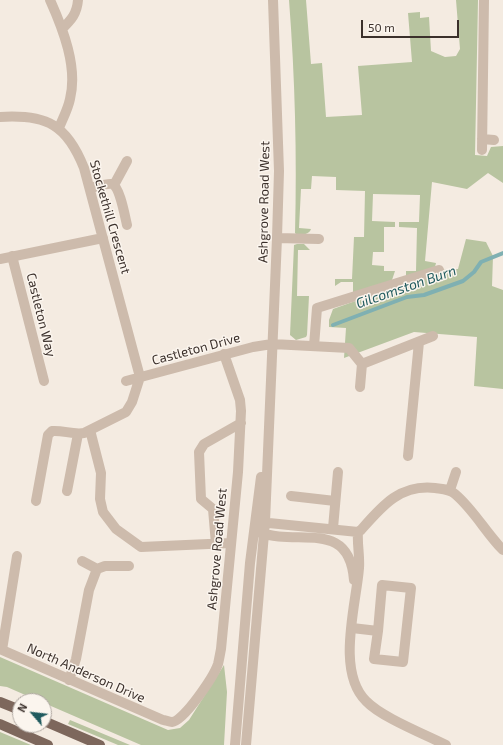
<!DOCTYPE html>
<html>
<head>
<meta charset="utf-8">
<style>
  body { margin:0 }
  #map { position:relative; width:503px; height:745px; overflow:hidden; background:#f4ebe1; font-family:"Exo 2",sans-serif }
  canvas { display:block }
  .north { position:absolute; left:12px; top:693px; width:40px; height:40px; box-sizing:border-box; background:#fbf5ee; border:1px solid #aea6a0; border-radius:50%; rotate:298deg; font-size:11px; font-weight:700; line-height:16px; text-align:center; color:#3b302b }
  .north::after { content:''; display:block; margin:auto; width:14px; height:18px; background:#1f5a5e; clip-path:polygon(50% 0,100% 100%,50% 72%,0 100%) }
  .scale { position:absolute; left:361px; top:20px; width:98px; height:18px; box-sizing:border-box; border:2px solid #3b302b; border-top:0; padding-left:5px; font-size:12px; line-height:14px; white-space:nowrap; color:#3b302b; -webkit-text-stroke:3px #fbf5ee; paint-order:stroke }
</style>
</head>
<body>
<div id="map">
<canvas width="503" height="745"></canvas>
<div class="north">N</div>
<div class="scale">50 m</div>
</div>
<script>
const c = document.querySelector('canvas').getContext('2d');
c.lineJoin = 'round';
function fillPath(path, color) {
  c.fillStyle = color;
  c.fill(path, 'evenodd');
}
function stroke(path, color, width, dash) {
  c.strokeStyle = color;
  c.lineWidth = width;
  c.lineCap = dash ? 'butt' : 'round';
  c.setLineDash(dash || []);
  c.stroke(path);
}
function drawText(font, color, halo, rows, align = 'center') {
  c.font = font + ' "Exo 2",sans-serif';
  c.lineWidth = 3;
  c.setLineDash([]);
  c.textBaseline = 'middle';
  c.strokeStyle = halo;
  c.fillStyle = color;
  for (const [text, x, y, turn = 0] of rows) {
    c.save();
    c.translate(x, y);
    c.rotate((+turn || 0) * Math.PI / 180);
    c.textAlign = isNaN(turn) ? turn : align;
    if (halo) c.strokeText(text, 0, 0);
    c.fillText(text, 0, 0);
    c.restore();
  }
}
fillPath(new Path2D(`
  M289,0h17l5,64 11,-1 4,54 36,-2 -4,-49 54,-4 -4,-49 12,-1v6l9,-1 2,34 14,6 11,-1 4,-7 -4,-49h22l-3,155 12,1 4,-9 12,-1v37l-15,-10 -21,16 -35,-7 -7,79 11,2 -1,4 -29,9v-5h10l1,-43 -18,-1v-5h20l1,-27 -47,-1 -1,27 23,1v5h-11v25h-11l-1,13 12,1v5h11l-4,12 -38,12v-13h-12l-6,4v-7h17l2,-42h10l1,-46 -29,-1v-13l-24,-1 -1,13h-10l-2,39 12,1c-2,6 -8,5 -14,6l-2,-2c2,-78 0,-155 -6,-233z
  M466,239l20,3 7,14 -1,30 11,4v99l-29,-3 3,-49 -63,-5 -70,26 2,-30 -17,-1v-7l4,-11 109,-39 16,-1z
  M297,244h7l6,6h-12l-1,46h12l-2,39 -1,2 -10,3 -6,-5 4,-90z
  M0,657l168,73 12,-2 9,-8 35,-55 3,27 -3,53h-83l-97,-42v-2h-5l-32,-14 -7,-1z
  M70,720l60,25h-12l-50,-21z
  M0,732l31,13h-31z`), '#b8c4a0');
stroke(new Path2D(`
  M333,325l74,-28 17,-2 39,-14 11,-9 7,-10 22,-9`), '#7fb0b2', 4);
stroke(new Path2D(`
  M50,0c13,29 28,67 20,99 -2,10 -7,19 -11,29
  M62,29c9,-9 15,-15 16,-29
  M0,117c47,-3 67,8 84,51l56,209 -8,25 -6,10 -42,21c-11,2 -21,-3 -32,-2l-4,4 -12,66
  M482,139l12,1
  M482,150l2,-150
  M114,185l13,-24
  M90,188c6,-1 16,-5 22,-4 8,3 13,33 15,41
  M277,238l42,1
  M12,256l32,125
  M0,259l103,-21
  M314,346l3,-38 122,-38
  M362,364l71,-28
  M126,381l127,-34 19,-3 77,4 13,16 -2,23
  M90,430l11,43 -1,26 3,13 13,17 25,18 90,-4
  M408,456l11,-114
  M450,490l6,-18
  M67,491l11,-57
  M291,496l44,5
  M259,522l99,10 3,-2c21,-24 39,-46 74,-42 7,1 15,1 20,6 19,16 31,39 48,56
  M333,528l5,-56
  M259,532c39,15 90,-14 95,48
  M358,532c-1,12 2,24 1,36 -3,38 -23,103 7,133 15,16 58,33 80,44
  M216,544l-3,-35 -12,-10 -2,-47 5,-8 37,-21
  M82,561l15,8
  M352,628l26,3 4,-46 29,3 -8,74 -29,-3 4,-28
  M0,649l163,71c2,0 6,2 9,2 12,-1 42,-46 46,-58 1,-4 2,-10 3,-15l17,-177 3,-61 -1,-11 -16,-46
  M2,650l15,-94
  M69,680l7,-21 13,-69 8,-21 8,-3h24
  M235,745l15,-182 11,-86
  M246,745l19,-223 12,-284 2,-67 -6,-171`), '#cdbbac', 10);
stroke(new Path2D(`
  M0,702l20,8
  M44,721l56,24
  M0,724l48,21`), '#7d675c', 10);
drawText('13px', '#3b302b', '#fbf5ee', [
  ["Ashgrove Road West",264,202,-89],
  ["Stockethill Crescent",110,217,74],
  ["Castleton Way",41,315,76],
  ["Castleton Drive",196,349,-15],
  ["Ashgrove Road West",217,549,-85],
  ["North Anderson Drive",86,673,24]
]);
drawText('italic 14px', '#1f5a5e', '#fbf5ee', [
  ["Gilcomston Burn",406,287,-19]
]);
</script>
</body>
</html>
